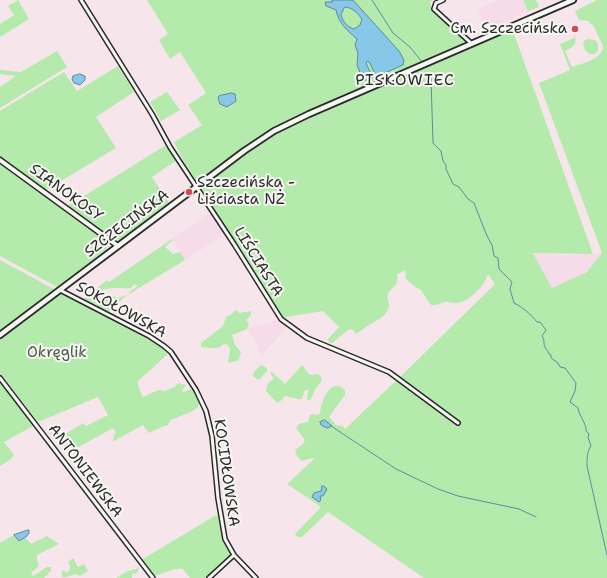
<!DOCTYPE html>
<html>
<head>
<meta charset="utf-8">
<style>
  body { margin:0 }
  canvas { display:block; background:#f6e6ec }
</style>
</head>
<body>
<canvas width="607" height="578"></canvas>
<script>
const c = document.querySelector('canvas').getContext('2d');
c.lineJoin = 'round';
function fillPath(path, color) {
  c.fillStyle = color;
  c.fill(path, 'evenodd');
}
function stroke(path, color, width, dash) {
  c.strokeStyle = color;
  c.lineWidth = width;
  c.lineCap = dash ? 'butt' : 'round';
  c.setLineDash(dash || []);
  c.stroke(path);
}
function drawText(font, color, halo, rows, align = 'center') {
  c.font = font + ' "Shantell Sans",sans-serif';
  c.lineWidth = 4;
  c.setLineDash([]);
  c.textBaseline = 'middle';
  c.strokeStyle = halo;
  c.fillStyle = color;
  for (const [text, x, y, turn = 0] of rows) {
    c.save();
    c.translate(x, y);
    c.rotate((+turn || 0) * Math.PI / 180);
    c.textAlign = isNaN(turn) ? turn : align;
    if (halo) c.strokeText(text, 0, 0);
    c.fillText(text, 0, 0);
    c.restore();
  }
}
fillPath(new Path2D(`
  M499,0h24l5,11 -41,19 -9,-21z
  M211,213l14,21 -40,26 -13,-21z
  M533,253l34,2 35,-2 -15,19 -35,16z
  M276,320l4,1 7,6 -25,28 -5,-5 2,-4 -12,-17z`), '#f6dbe8');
fillPath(new Path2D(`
  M18,0l11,19 -29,18v-13l14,-9 -6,-9z
  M147,0h286l-3,2 2,8 40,35 40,-17 81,226 -60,-1 19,35 35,-16 15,-19 -63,-170 31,-13 -10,-26 14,-6v-4c4,10 0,13 -9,17l7,16c10,-4 31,-7 31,-21l-10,-21 -4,-2v-2l-10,-1 -4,-9 22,-11h10v578h-183l-96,-66 -26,25h-5l-2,-3 26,-27 -34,-23 27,-25 -1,-1 -11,3 -5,-5 -2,-6 8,-6 2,-4 -9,-12c2,-5 7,-5 12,-6l2,-7 3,-1 4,1 3,-2c1,-11 10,-37 25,-23v5l-16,22 7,8 7,1 2,3 57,-54 93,-91 -7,-10c-3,12 -21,30 -33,29 -4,0 -7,-2 -10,-1 -6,1 -7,4 -14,3l-11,-16 -4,-1 -10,-9 -1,-9 -8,5c2,11 -5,11 -9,19 -2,5 3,10 0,15 -3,9 -12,11 -19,16 -4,2 -8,6 -13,9l-4,-5 -4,1 -16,13h-3l-1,-4 11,-12 -16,-16 -42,7 -81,-132 44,-34 -2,-3 -36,27 -10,4 -13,-20 -9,-18 28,-17 -14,-20 18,-12 -26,-41 -10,7 -11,-19 9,-6z
  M523,0h13l3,7 -11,4z
  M588,39l7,1 3,4v7l-4,3h-5l-4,-4 -2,-7 2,-3z
  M57,51l10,16 -67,41v-21l16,-11 -16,-2v-4l21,2z
  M118,66l16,26 -38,25 20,31 -70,42 -46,-33v-46l64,-39 13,19z
  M167,92l13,18 -19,11 -11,-19z
  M166,145l11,15 -25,17 18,27 -48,36 -5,1 -4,-2 -45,-33z
  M0,164l107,78v4l-1,4 -49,37 -57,-31z
  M172,239l1,1 -8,7 8,7 7,-2 5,8 -56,34v-2l9,-6 -4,-2 -3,4c-13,1 -27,-3 -36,8l2,4 -3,6 -11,-6 24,-20 2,2z
  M0,260l160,86 9,7 -32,29 5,14 1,1 15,-7 8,1 7,-4 1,1 4,-5 8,2 -4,6 1,1 8,-3 5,3 4,11 -3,5 -6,4 -20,8 -4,6h-3l-15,7 -6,-8 -31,17 2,-4 -1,-3 3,-2 -3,-5 -27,15 -14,7 -11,-8 4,-4v-4l18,-11 3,3 22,-11 -10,-18 -60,25 -38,-49z
  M111,295l7,3 8,-3v1l-16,14 -1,3 -14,-6 5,-7z
  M236,310l4,3 11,-2c0,5 -1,6 -5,9l3,4 -2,5 -15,6 3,10 6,7 -2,7 -2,2 -9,2 2,-14 -2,-4 -4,-1c-8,7 -14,3 -23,3v-4l22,-17 3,-9 4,-2z
  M261,365l6,3v3l-7,8h-3l-4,-3 1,-4z
  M302,365l8,10 8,-1 4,4 -1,4 -5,6 -5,11 -4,2 1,-11h-3l-3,9h-4l-13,-3 -3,4 -5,3 -11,-12 2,-8 6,-4 -4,-6 2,-1 13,12z
  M0,381l33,45 -29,16 10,13 -4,5 -10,6z
  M216,515l2,1 4,23 9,15 -25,24h-16l-7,-9c-11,-2 -20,6 -30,7l-12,-16z
  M14,535l5,7 7,-4 5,6 16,-8 12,8 -22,11v5l2,6 -8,7 2,3 14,-9h4v4l-2,1 -1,2 -4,4h-44v-35z
  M73,558l5,9 6,-3 4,7 -8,5 -5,-2 -9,3h-4v-6l1,-1 4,3 3,-4v-3l-2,-4z
  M139,568l-2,5 -5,1v4h-16l12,-7z`), '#b4ebad');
const water = new Path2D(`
  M332,0h21l46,51 5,9 -1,5 -27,12 -6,-14 -3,-2 -1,2 7,15 -10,3 -6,-16 1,-12 -3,-8 2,-6c-10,-9 -18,-15 -21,-29l-10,-4 -1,-4h7zM345,7c9,1 12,6 17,12l-2,6 -6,4c-7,-2 -11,-7 -13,-14z
  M80,74l5,2v4l-5,5 -6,-2 -2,-4 1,-3z
  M232,93l3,1 1,7 -9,6 -7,-3 -2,-6 1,-2z
  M325,420l7,6 -5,2 -6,-3 -1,-3z
  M322,486h2l3,3 -4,7h-3l1,4 -2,2 -7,-5 2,-4 7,-2z
  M28,530h1v3l-3,4 -7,4 -5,-6z`);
fillPath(water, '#87c7e8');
stroke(water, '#62899c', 1);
stroke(new Path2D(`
  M372,0l21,33 17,14 12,15
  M430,76l1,2 2,65 8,8 2,10 3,4v4l7,15 6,3 9,12 6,4 13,33 5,9 2,11 4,2 1,11 13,13 -2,7 4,14c9,4 17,12 23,19h3l6,8 -4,6c3,4 1,7 3,11 1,3 3,3 4,7l2,1v3l7,5 2,4 5,1 11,15 -1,8 -5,11 8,6c1,8 9,16 8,23l3,3 -1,3 3,9c-4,5 -4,13 -4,20l20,89
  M331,426l65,43 42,20 20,7 61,13 17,8`), '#62899c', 1);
const minor = new Path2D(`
  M81,0l71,114 18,33 64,97 47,75 26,19 82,34 69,51
  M443,0l-7,3 -2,6 38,35
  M60,290l89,46 15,10 7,6 25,38 10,21 6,25 6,62 7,41 9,16 22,23
  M0,378l153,200
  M209,578l25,-23`);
const tertiary = new Path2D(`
  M0,160l118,86`);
const secondary = new Path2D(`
  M0,335l244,-184 30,-20 35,-17 264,-114`);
stroke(minor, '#2b2b2b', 6);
stroke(tertiary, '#2b2b2b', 7);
stroke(secondary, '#2b2b2b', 8);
stroke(minor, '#f6f6f2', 3);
stroke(tertiary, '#f6f6f2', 4);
stroke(secondary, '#f6f6f2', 4.5);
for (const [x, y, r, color] of [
  [575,29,4,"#d1495b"],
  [189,192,4,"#d1495b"]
]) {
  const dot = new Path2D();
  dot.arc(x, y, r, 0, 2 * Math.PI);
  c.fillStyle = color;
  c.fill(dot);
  stroke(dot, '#f6f6f2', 1.5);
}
drawText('15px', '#2b2b2b', '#f6f6f2', [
  ["Cm. Szczecińska",567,29],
  ["Szczecińska -",197,183,"left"],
  ["Liściasta NŻ",197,200,"left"]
], 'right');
drawText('15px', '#2b2b2b', '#f6f6f2', [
  ["SIANOKOSY",66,193,36],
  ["SZCZECIŃSKA",127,224,-37],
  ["LIŚCIASTA",258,262,58],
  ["SOKOŁOWSKA",121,310,29],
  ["ANTONIEWSKA",85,471,53],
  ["KOCIDŁOWSKA",226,473,82]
]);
drawText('15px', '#4d5b4c', '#f6f6f2', [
  ["Okręglik",57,353]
]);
c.letterSpacing = '1px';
drawText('16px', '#2b2b2b', '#f6f6f2', [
  ["PISKOWIEC",405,81]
]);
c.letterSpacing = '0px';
</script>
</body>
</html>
